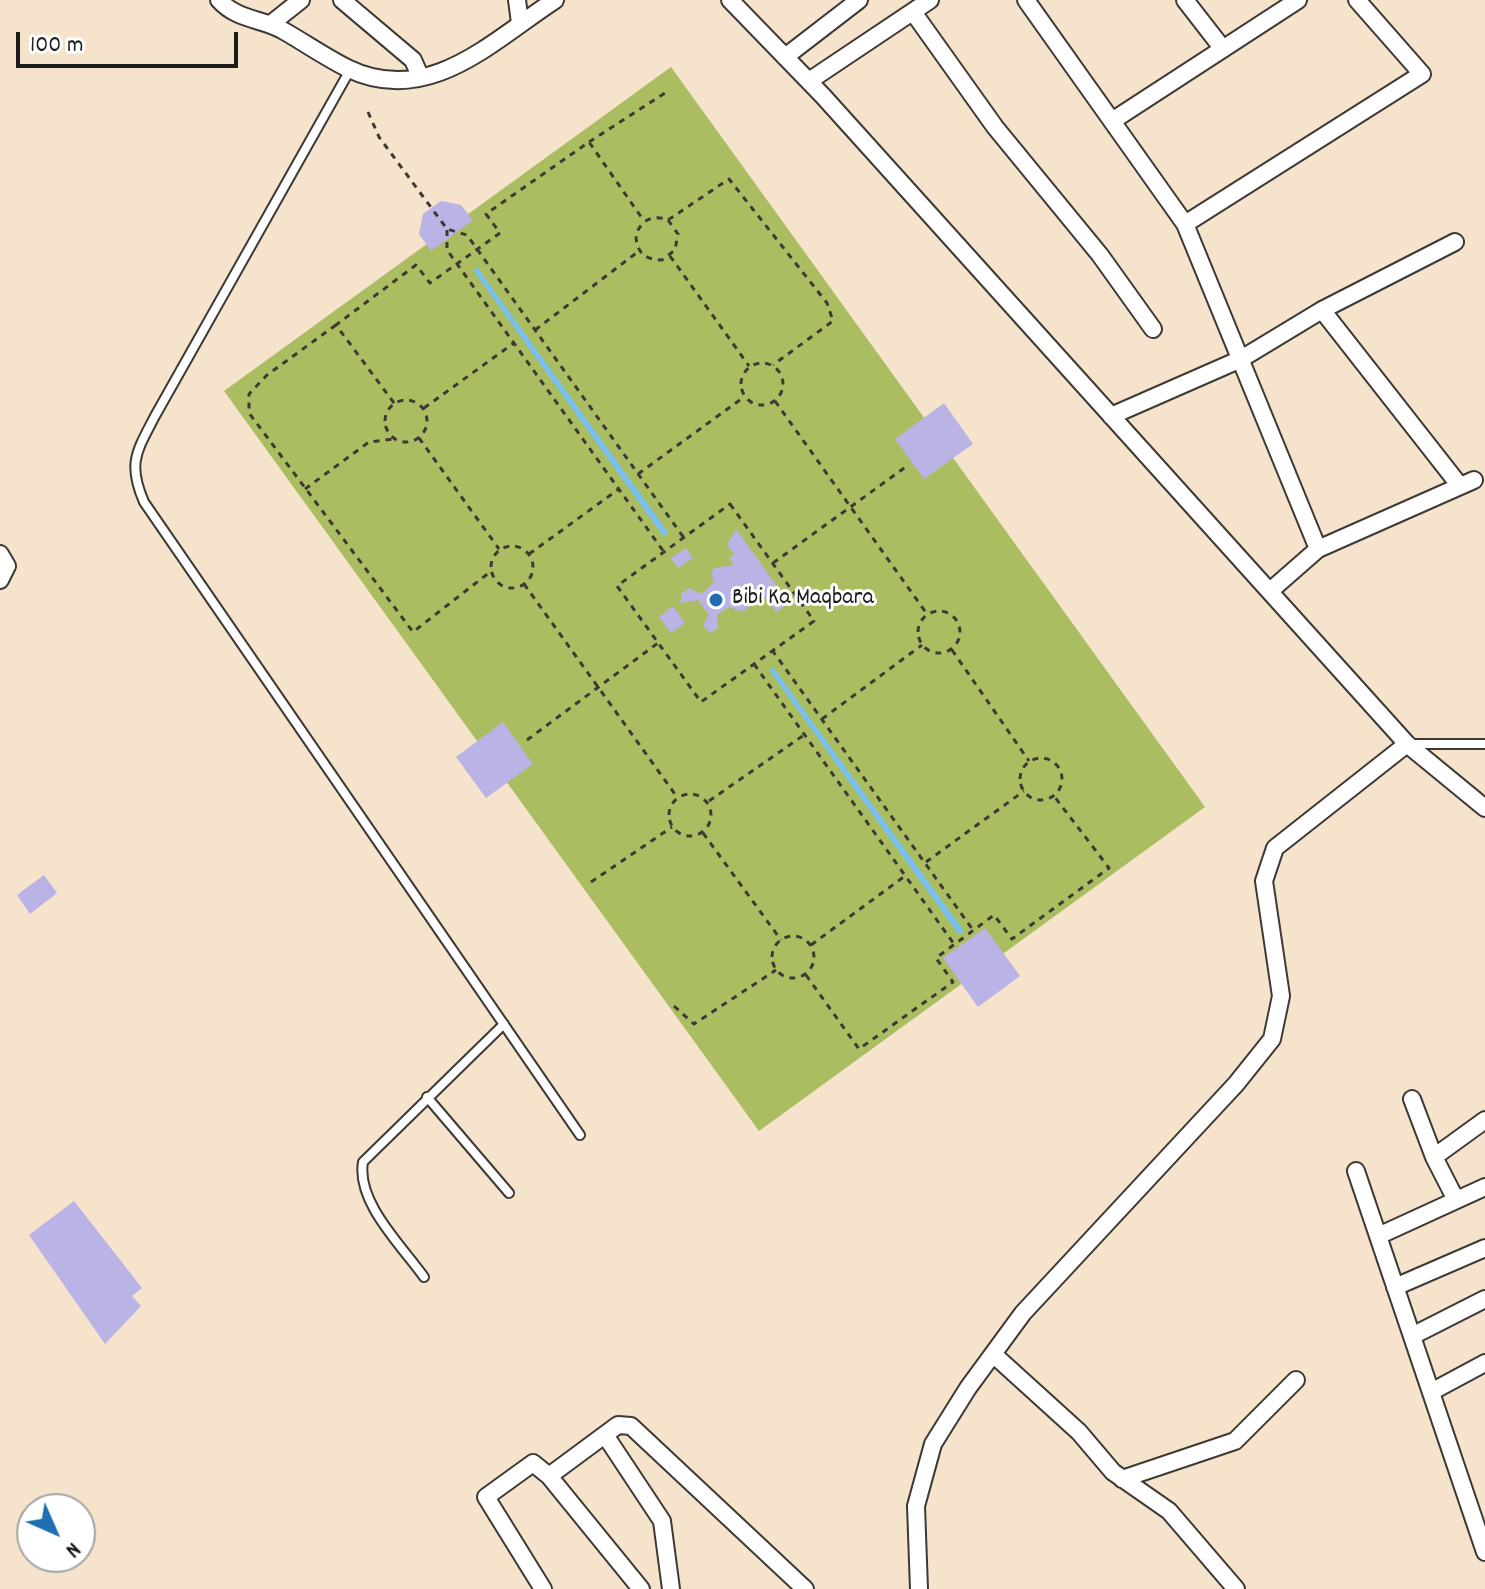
<!DOCTYPE html>
<html>
<head>
<meta charset="utf-8">
<style>
  body { margin:0 }
  #map { position:relative; width:1485px; height:1589px; overflow:hidden; background:#f5e3cb; font-family:Dekko,sans-serif }
  canvas { display:block }
  .north { position:absolute; left:16px; top:1493px; width:80px; height:80px; box-sizing:border-box; background:#fff; border:2px solid #a4a4a4; border-radius:50%; rotate:135deg; font-size:22px; font-weight:700; line-height:32px; text-align:center; color:#1c1c1c }
  .north::after { content:''; display:block; margin:auto; width:28px; height:36px; background:#1f6fb2; clip-path:polygon(50% 0,100% 100%,50% 72%,0 100%) }
  .scale { position:absolute; left:16px; top:32px; width:222px; height:36px; box-sizing:border-box; border:4px solid #1c1c1c; border-top:0; padding-left:10px; font-size:24px; line-height:28px; white-space:nowrap; color:#1c1c1c; -webkit-text-stroke:6px #fff; paint-order:stroke }
</style>
</head>
<body>
<div id="map">
<canvas width="1485" height="1589"></canvas>
<div class="north">N</div>
<div class="scale">100 m</div>
</div>
<script>
const c = document.querySelector('canvas').getContext('2d');
c.lineJoin = 'round';
function fillPath(path, color) {
  c.fillStyle = color;
  c.fill(path, 'evenodd');
}
function stroke(path, color, width, dash) {
  c.strokeStyle = color;
  c.lineWidth = width;
  c.lineCap = dash ? 'butt' : 'round';
  c.setLineDash(dash || []);
  c.stroke(path);
}
function drawText(font, color, halo, rows, align = 'center') {
  c.font = font + ' Dekko,sans-serif';
  c.lineWidth = 6;
  c.setLineDash([]);
  c.textBaseline = 'middle';
  c.strokeStyle = halo;
  c.fillStyle = color;
  for (const [text, x, y, turn = 0] of rows) {
    c.save();
    c.translate(x, y);
    c.rotate((+turn || 0) * Math.PI / 180);
    c.textAlign = isNaN(turn) ? turn : align;
    if (halo) c.strokeText(text, 0, 0);
    c.fillText(text, 0, 0);
    c.restore();
  }
}
fillPath(new Path2D(`
  M671,67l534,740 -446,324 -535,-740z`), '#abbd61');
fillPath(new Path2D(`
  M477,267l191,265 -5,4 -190,-266z
  M773,667l191,264 -5,4 -190,-265z`), '#7ac0f1');
fillPath(new Path2D(`
  M441,201l20,4 12,15 -42,31 -12,-17 4,-20z
  M944,403l29,41 -49,35 -29,-40z
  M736,529l53,74 -13,9 -12,-16 -22,16 -13,-5 -12,8 1,13 -8,5 -7,-8 6,-10 -11,-15 -18,3 2,-10 7,-5 13,6 12,-12 -3,-8 3,-6 20,-3 -5,-7 5,-4 -7,-9z
  M686,548l7,10 -15,10 -7,-10z
  M673,606l12,17 -14,10 -12,-16z
  M503,722l30,42 -47,34 -30,-41z
  M44,875l13,18 -27,21 -13,-19z
  M985,928l35,48 -42,31 -35,-49z
  M74,1201l68,87 -10,8 9,10 -36,38 -76,-109z`), '#bab3e6');
const lane = new Path2D(`
  M350,70l-195,346c-18,35 -28,47 -11,86l436,633
  M1410,744h75
  M427,1097l82,96
  M424,1277c-22,-31 -68,-75 -61,-115l141,-138`);
const street = new Path2D(`
  M219,0c19,21 43,18 65,31 21,12 41,26 63,37 81,40 145,-27 208,-68
  M342,0l71,60 7,16
  M517,0l3,23
  M730,0l93,96 584,648 78,64
  M1026,0l159,224 133,325 -48,42
  M1185,0l38,49
  M913,12l82,115 105,128 53,74
  M272,23l29,-23
  M785,57l74,-57
  M809,81l121,-81
  M1112,121l186,-121
  M1185,224l237,-150 -65,-74
  M1322,310l138,176
  M1111,416l130,-57 81,-49 133,-68
  M1318,549l156,-69
  M0,554l7,12 -7,14
  M1412,1099l22,58 22,43
  M1434,1157l51,-37
  M1356,1171l129,381
  M1378,1236l107,-49
  M1395,1287l90,-39
  M1412,1336l73,-37
  M993,1354l86,78 34,40 56,39 67,78
  M1431,1392l54,-29
  M605,1435l57,86 9,68
  M549,1476l69,-51 13,1 174,163
  M1122,1479l113,-38 61,-61
  M543,1589l-57,-92 47,-34 16,13 92,113
  M919,1589l-3,-83 17,-62 35,-56 55,-75 213,-229 36,-45 9,-43 -17,-115 11,-33 132,-104`);
stroke(lane, '#3d3a36', 12);
stroke(street, '#3d3a36', 20);
stroke(new Path2D(`
  M368,112l11,25 68,92 20,6 217,303
  M589,142l76,-49
  M668,220l10,14 -3,16 -13,10c-17,0 -26,-8 -26,-25 5,-15 17,-21 32,-15l61,-41 98,124 6,18 -60,44
  M447,230v20l217,302
  M670,256l79,110
  M336,325l-69,50 -18,19v19l164,219 77,-60
  M535,330l104,-79
  M741 384a21 21 0 1 1 42 0a21 21 0 1 1-42 0Z
  M385 421a21 21 0 1 1 42 0a21 21 0 1 1-42 0Z
  M775,401l152,213
  M394,403l-58,-78 80,-60 14,18 70,-50 -14,-19 103,-72 55,79
  M424,408l90,-65
  M419,438l80,111
  M638,474l106,-77
  M305,489l64,-47 25,-3
  M730,504l84,117 -113,81 -84,-116z
  M491 567a21 21 0 1 1 42 0a21 21 0 1 1-42 0Z
  M529,554l90,-65
  M773,563l134,-97
  M524,584l153,213
  M918 632a21 21 0 1 1 42 0a21 21 0 1 1-42 0Z
  M772,650l201,280
  M952,650l77,111
  M754,664l200,280
  M822,719l100,-74
  M527,740l131,-97
  M1020 779a21 21 0 1 1 42 0a21 21 0 1 1-42 0Z
  M669 815a21 21 0 1 1 42 0a21 21 0 1 1-42 0Z
  M709,801l95,-66
  M703,833l78,107
  M926,862l98,-71
  M591,882l81,-55
  M772 957a21 21 0 1 1 42 0a21 21 0 1 1-42 0Z
  M811,945l94,-69
  M806,975l53,74 94,-67 -17,-24 58,-43 18,24 97,-71 -55,-72
  M674,1006l20,18 82,-54`), '#3d3a36', 3, [6, 6]);
stroke(lane, '#fff', 8);
stroke(street, '#fff', 16);
for (const [x, y, r, color] of [
  [716,600,8,"#1f6fb2"]
]) {
  const dot = new Path2D();
  dot.arc(x, y, r, 0, 2 * Math.PI);
  c.fillStyle = color;
  c.fill(dot);
  stroke(dot, '#fff', 3);
}
drawText('24px', '#1c1c1c', '#fff', [
  ["Bibi Ka Maqbara",732,600]
], 'left');
</script>
</body>
</html>
